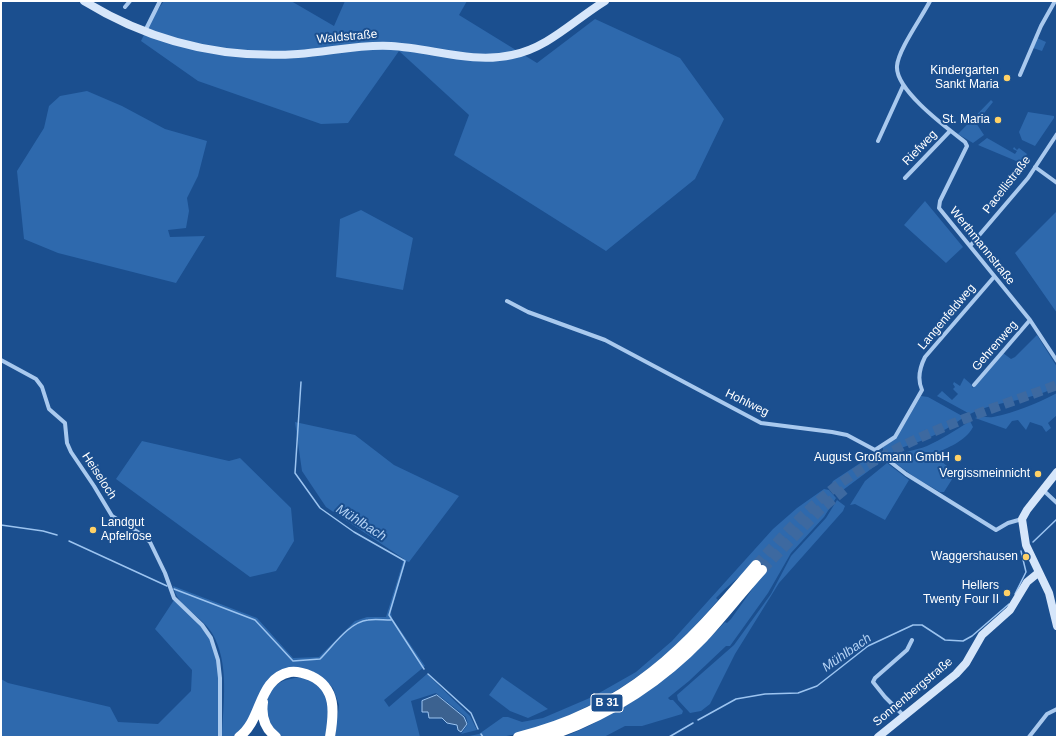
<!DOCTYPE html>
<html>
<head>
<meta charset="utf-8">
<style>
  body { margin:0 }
  #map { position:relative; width:1058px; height:738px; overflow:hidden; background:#1b4f8f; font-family:Arial,sans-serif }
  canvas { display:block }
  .frame { position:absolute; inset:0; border:2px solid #fff; pointer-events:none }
</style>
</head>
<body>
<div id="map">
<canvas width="1058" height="738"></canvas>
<div class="frame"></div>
</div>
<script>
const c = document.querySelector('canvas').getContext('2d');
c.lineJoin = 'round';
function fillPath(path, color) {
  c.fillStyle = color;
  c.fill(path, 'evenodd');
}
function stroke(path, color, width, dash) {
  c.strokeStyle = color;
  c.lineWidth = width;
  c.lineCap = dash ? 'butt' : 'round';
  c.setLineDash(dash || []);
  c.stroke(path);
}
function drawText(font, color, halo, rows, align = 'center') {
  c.font = font + ' Arial,sans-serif';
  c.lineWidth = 4;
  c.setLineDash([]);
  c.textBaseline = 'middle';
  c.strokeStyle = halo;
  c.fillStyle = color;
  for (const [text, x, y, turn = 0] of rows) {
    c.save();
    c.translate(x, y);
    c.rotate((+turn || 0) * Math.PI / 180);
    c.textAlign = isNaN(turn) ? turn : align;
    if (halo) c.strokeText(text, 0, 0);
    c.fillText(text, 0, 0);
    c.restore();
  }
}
fillPath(new Path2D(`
  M164,1h127l43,25 11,-25h122l-8,14 78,48 58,-44 85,39 44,61 -29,60 -89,72 -152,-96 15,-40 -70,-64 -51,72 -27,1 -123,-43 -57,-40 11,-23z
  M1037,38l9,4 -4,9 -9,-3z
  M87,91l35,15 43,23 42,12 -9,35 -11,22 2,13 -3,17 -18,2 2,7 35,-1 -29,47 -118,-30 -34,-14 -7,-68 27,-43 5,-22 11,-10z
  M991,100l2,2 -17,21 8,12 -11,8 -15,-9z
  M1028,112l26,4v2l-19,28 -13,-6 -3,-8z
  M987,138l28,16 2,-3 -4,-2 1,-2 3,3 2,-2 8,6 -6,9 -43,-18z
  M925,201l38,46 -17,16 -42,-38z
  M361,210l52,28 -10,52 -67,-13 4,-58z
  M1057,211v102l-42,-60z
  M1037,335l20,32 -1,20c-29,15 -57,13 -86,27l-33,-18 5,-5 10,9 6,-6 -5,-5 2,-2 -2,-3 1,-2 6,4 4,-8 8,7v3l31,-35 8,6 4,-2z
  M1057,393v22l-9,8 3,5 -5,4 -4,-6 -12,-4 -4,8 -8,-10 -6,1 -6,8 -31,-11c6,-3 12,0 18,-1 21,-4 45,-14 64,-24z
  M921,396l7,1 36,20c-12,9 -24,16 -38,22 -14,6 -28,8 -40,18l-3,-4v-6l14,-10z
  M970,421l3,6c-8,15 -25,20 -40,28l23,18 -12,19h-4l-24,-14 -25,-18c11,-9 23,-9 36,-14 15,-7 29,-16 43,-25z
  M295,422l60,13 39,30 65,31 -50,66 -3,-1 -15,51 1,6 33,48 -41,34 5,7 38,-33 43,42 7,14 -16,4 7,-10 -2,-7 -30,-24 -25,8 9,36h-85l4,-32 -6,-17 -11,-11 -15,-8 -8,-1 -17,3 -41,61 -8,5h-11c1,-33 8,-74 -10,-104 -10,-17 -35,-26 -39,-47l84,32 36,40 26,-1 36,-36 12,-4h19l17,-55 1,-3 -78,-52 -24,-36z
  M142,441l87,20 11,-3 51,50 3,33 -18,30 -26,6 -134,-98z
  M874,454l9,6 -44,33h-3l-5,-8 2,-4z
  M887,463l22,17 -24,40 -30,-16 -5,1 15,-24z
  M824,489l5,1 7,8 -12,19 -33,36 -23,40 -38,53h-4l-37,35 -21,17 2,2h3l10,11 -1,3 -40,12h-17l-21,11h-40c65,-27 113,-64 161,-115l2,1 4,-4 22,-31 -14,-11 -14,12 -9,9 2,2c-46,54 -87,88 -153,117 -21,9 -45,18 -67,20 -11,1 -23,0 -34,0l15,-3 24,-17h5l14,5 21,-4 49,-21 44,-25 36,-31 101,-112 24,-21z
  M837,500l8,6 -2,5 -64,72 -44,71 -25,50 -9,7 -11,2 -12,-13 -1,-5 57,-50 37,-51 20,-38 35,-38z
  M174,600c11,12 26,22 34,36 16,25 11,72 10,101h-217v-58l7,4 102,24 8,15 40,2 33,-33 1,-21 -37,-41z
  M303,677l20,11 6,18 -3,31h-44c-19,-7 -21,-40 -6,-52 9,-6 17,-7 27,-8z
  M502,677l46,32 -20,9 -18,-7 -21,-16z`), '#2e69ad');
const water = new Path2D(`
  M437,695l27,22 3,7 -6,8 -3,-2 -1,-5 -10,-2 -5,-5h-13l-1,-6h-6v-11z`);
fillPath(water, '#3c6290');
stroke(water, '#9cc4f0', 1);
stroke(new Path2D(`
  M301,382l-6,91 25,35 34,24 51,29 -16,54 35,54
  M1,525l42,6 14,4
  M69,541l98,45
  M1033,542l24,-23
  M174,589l81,31 38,41 27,-2c13,-13 29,-37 48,-39 7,-1 15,0 23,0
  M1015,594l11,-22 -5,-21
  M428,674l43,39 7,16
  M698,720l38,-21 29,-5 33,-1 19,-7 51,-40 45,-21h9l23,15 18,1 9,-5 37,-32
  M481,734l2,3
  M669,737l24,-14`), '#9cc4f0', 1.5);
stroke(new Path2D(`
  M756,565c24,-26 49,-55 78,-77 65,-50 147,-75 223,-103
  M762,570l59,-61 27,-22`), '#3d69a0', 10, [10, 5]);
stroke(new Path2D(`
  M930,1c-8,16 -32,49 -33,65 -2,24 50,62 68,76l2,4 -27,55 -1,7 91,112 27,41
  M125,7l5,-6
  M145,31l15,-30
  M1020,75l21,-49 14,-25
  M878,141l25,-55
  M1035,167l22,16
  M905,178l45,-47
  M970,246l58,-68 29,-44
  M507,301l21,11 77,28 156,83 71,9 15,3 28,15 31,24 90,56 12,-7 14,-4
  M1,360l35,19 6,8 7,22 16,14 2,20 4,9 23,34 18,30 32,20 6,6 15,31 9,25 28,27 9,13 7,22 2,18v59
  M974,385l56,-65
  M875,450l20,-13 27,-47c-5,-11 -2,-23 3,-33l69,-80
  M1043,490l14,13
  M904,716l-19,-19 -12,-15 2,-4 32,-28 5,-10
  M1029,737l18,-23 10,-5`), '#a9c9ee', 4);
stroke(new Path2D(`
  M84,1c65,40 138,58 214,53 31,-2 62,-10 93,-8 40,2 81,18 121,9 36,-7 62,-35 93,-54
  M1057,472l-30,38 -5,9 4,26 23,48 8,33
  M878,737l78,-63 10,-11 16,-28 28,-25 17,-28 11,-9`), '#d6e6fa', 8);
stroke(new Path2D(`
  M263,702c-2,14 1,26 13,35
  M239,737c24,-17 18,-58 51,-65 7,-1 14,1 21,4 26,12 23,37 19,61
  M518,737c111,-27 167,-89 238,-172
  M546,737c60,-20 114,-54 158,-100 20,-22 38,-45 58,-67`), '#fff', 10);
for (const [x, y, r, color] of [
  [1007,78,4,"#ffd166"],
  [998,120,4,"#ffd166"],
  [958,458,4,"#ffd166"],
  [1038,474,4,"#ffd166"],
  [93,530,4,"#ffd166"],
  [1026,557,4,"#ffd166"],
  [1007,593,4,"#ffd166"]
]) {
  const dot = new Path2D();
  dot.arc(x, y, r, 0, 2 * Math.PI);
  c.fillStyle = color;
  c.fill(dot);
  stroke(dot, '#1b4f8f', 1.5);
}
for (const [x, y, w] of [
  [607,703,32]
]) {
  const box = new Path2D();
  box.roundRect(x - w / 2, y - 9, w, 18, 3);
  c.fillStyle = '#1b4f8f';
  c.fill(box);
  stroke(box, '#fff', 1);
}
drawText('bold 11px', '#fff', null, [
  ["B 31",607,703]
]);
drawText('12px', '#fff', '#1b4f8f', [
  ["Waldstraße",347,37,-5],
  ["Riefweg",920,148,-46],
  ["Pacellistraße",1007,185,-52],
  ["Werthmannstraße",982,246,51],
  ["Langenfeldweg",947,317,-50],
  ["Gehrenweg",995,346,-49],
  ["Hohlweg",747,403,26],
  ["Heiseloch",99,476,57],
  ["Sonnenbergstraße",913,692,-40]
]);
drawText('12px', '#fff', '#1b4f8f', [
  ["Kindergarten",999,71],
  ["Sankt Maria",999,85],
  ["St. Maria",990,120],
  ["August Großmann GmbH",950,458],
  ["Vergissmeinnicht",1030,474],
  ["Landgut",101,523,"left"],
  ["Apfelrose",101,537,"left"],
  ["Waggershausen",1018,557],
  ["Hellers",999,586],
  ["Twenty Four II",999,600]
], 'right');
drawText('italic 13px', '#b5d3f5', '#1b4f8f', [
  ["Mühlbach",361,523,32],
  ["Mühlbach",847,653,-35]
]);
</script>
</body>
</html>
